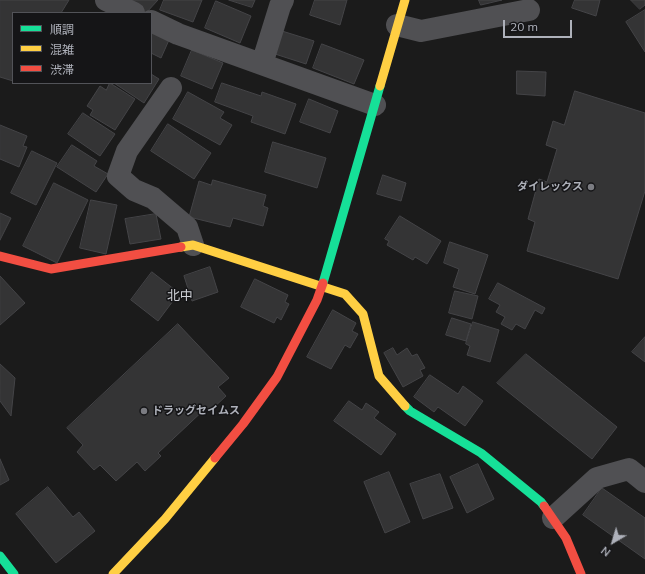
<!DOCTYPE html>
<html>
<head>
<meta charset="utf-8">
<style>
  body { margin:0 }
  #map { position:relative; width:645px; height:574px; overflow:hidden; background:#1b1b1b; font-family:Mulish,"Noto Sans JP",sans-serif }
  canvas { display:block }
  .legend { position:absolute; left:12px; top:12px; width:140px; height:72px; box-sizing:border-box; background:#151517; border:1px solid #525358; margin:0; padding:5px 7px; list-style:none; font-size:12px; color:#aeb1ba }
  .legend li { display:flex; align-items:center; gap:8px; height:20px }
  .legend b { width:20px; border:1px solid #525358 }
  .north { position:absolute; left:593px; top:522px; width:40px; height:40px; -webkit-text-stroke:3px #151517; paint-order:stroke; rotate:218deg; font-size:11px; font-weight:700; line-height:16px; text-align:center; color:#aeb1ba }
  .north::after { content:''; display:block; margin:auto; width:14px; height:18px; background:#aeb1ba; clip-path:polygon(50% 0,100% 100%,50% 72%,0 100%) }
  .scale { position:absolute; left:503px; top:20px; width:69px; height:18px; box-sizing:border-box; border:2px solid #aeb1ba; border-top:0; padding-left:5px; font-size:12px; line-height:14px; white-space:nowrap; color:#aeb1ba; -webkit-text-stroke:3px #151517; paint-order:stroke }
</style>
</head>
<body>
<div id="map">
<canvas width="645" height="574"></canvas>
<ul class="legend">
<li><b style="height:5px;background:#16e098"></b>順調</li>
<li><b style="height:5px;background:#ffcf43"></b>混雑</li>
<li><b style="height:5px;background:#f24e42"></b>渋滞</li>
</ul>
<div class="north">N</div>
<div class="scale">20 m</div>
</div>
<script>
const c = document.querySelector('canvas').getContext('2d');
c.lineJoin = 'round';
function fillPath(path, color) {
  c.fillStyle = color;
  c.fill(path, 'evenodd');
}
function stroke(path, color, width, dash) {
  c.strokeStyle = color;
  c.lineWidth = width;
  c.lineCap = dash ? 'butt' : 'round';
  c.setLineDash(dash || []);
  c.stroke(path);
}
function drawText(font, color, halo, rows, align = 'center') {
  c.font = font + ' Mulish,"Noto Sans JP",sans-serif';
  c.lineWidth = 3;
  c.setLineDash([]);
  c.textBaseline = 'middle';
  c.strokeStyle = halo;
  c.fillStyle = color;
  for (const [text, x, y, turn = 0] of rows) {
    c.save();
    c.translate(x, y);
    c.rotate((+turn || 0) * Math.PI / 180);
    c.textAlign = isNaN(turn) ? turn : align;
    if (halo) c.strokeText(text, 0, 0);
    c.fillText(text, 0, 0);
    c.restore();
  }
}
const building = new Path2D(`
  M0,0h69l-8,13h-48v68l-13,-4z
  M130,0h28l-12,13z
  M164,0h38l-9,22 -33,-12z
  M229,0h26l-3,7z
  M315,0h32l-7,25 -30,-10z
  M479,0h23l-21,5z
  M575,0h25l-4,16 -24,-8z
  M631,0h14v5l-5,4z
  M216,1l35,15 -11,27 -35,-15z
  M645,10v42l-19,-30z
  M151,31l18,9 -8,18 -10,-5z
  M282,31l32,10 -8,23 -31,-10z
  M322,44l42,16 -10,24 -41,-16z
  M192,50l31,13 -11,26 -31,-13z
  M517,71l29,1 -1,24 -28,-2z
  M151,74l8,5 -15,24 -30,-20h37z
  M110,83l25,16 -20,31 -25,-15 3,-5 -6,-4 13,-20 6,4z
  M222,83l39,13 1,-4 34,12 -11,30 -34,-12 2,-6 -38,-14z
  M575,91l70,22v78l-27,88 -91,-28 8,-29 -7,-3 11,-40 8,3 10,-33 -11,-4 7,-24 11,4z
  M188,92l36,20 -4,6 12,7 -12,20 -47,-26z
  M309,99l29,12 -8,22 -30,-11z
  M83,113l32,21 -15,22 -32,-22z
  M168,124l43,29 -17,26 -43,-28z
  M0,125l27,11 -4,10 4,1 -8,20 -19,-8z
  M273,142l53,16 -9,30 -52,-16z
  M72,145l25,16 -3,5 14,8 -12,18 -39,-25z
  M32,151l25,12 -21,42 -25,-12z
  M383,175l23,8 -5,18 -24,-7z
  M213,180l53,15 -3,11 5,2 -5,18 -30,-8 -3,9 -41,-10 10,-36 12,4z
  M54,183l34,17 -31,63 -34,-17z
  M91,200l26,5 -11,49 -26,-6z
  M0,213l11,5 -11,22z
  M156,214l5,25 -31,5 -5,-25z
  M400,216l41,25 -14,23 -12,-7 -2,3 -26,-15 2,-4 -4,-2z
  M450,242l38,13 -13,39 -22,-7 6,-18 -15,-6z
  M210,267l8,25 -26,9 -8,-25z
  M152,272l27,21 -21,28 -27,-21z
  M0,276l25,27 -25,22z
  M255,279l33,16 -3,7 4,2 -8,16 -4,-3 -3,6 -33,-16z
  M498,283l47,25 -3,6 -7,-4 -10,19 -9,-5 -4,6 -11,-6 4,-7 -9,-5 4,-7 -11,-6z
  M455,291l23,5 -6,23 -23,-6z
  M333,310l23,13 -4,8 6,3 -8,14 -5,-3 -14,24 -24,-12z
  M452,318l19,6 -5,17 -20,-6z
  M473,322l26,8 -9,32 -23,-7 3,-9 -4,-2z
  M178,324l51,54 -11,9 8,9 -16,15 -3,-4 -49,46 3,3 -16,15 -8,-9 -21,19 -16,-16 -6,5 -17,-18 6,-7 -16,-17z
  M645,337v25l-13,-10z
  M393,348l4,7 10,-7 5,8 5,-2 8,14 -5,2 3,6 -20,11 -19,-34z
  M526,354l91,73 -25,32 -95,-76z
  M0,364l15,14 -4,38 -11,-15z
  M430,375l28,19 5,-8 20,15 -18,25 -27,-19 -4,5 -20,-15z
  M349,401l13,9 4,-7 13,9 -5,6 22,16 -15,21 -47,-34z
  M0,459l9,21 -9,5z
  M478,464l16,35 -27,14 -17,-36z
  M389,472l21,50 -25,11 -21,-51z
  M440,474l13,34 -30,11 -13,-35z
  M48,487l25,30 6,-5 16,19 -39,32 -40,-49z
  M602,488l43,30v41l-62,-44z`);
fillPath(building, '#343435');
stroke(building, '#444447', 1);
stroke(new Path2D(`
  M106,0l28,13
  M151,21l27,13 197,71
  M397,25l24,6 108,-21
  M262,64l18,-58 3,-6
  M171,88l-44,63 -9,25 16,14 19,8 34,29 6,18
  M553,518l44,-40 32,-9 16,13`), '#505053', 22);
stroke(new Path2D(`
  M323,283l57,-197
  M405,406l5,5 71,42 60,49 3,4
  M0,556l14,18`), '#16e098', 9);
stroke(new Path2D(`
  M380,86l25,-86
  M181,247l12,-2 152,49 18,20 16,62 26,30
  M113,574l52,-55 50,-61`), '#ffcf43', 9);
stroke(new Path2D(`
  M0,256l51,13 130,-22
  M215,458l28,-34 34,-47 40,-77 6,-17
  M544,506l22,32 15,36`), '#f24e42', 9);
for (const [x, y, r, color] of [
  [591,187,4,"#7b7c82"],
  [144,411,4,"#7b7c82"]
]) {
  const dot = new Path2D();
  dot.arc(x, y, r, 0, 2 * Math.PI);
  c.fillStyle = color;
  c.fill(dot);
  stroke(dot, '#151517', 1.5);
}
drawText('bold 11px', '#aeb1ba', '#151517', [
  ["ダイレックス",583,187],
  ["ドラッグセイムス",152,411,"left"]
], 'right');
drawText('13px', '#ced0d6', '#151517', [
  ["北中",180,296]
]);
</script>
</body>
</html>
